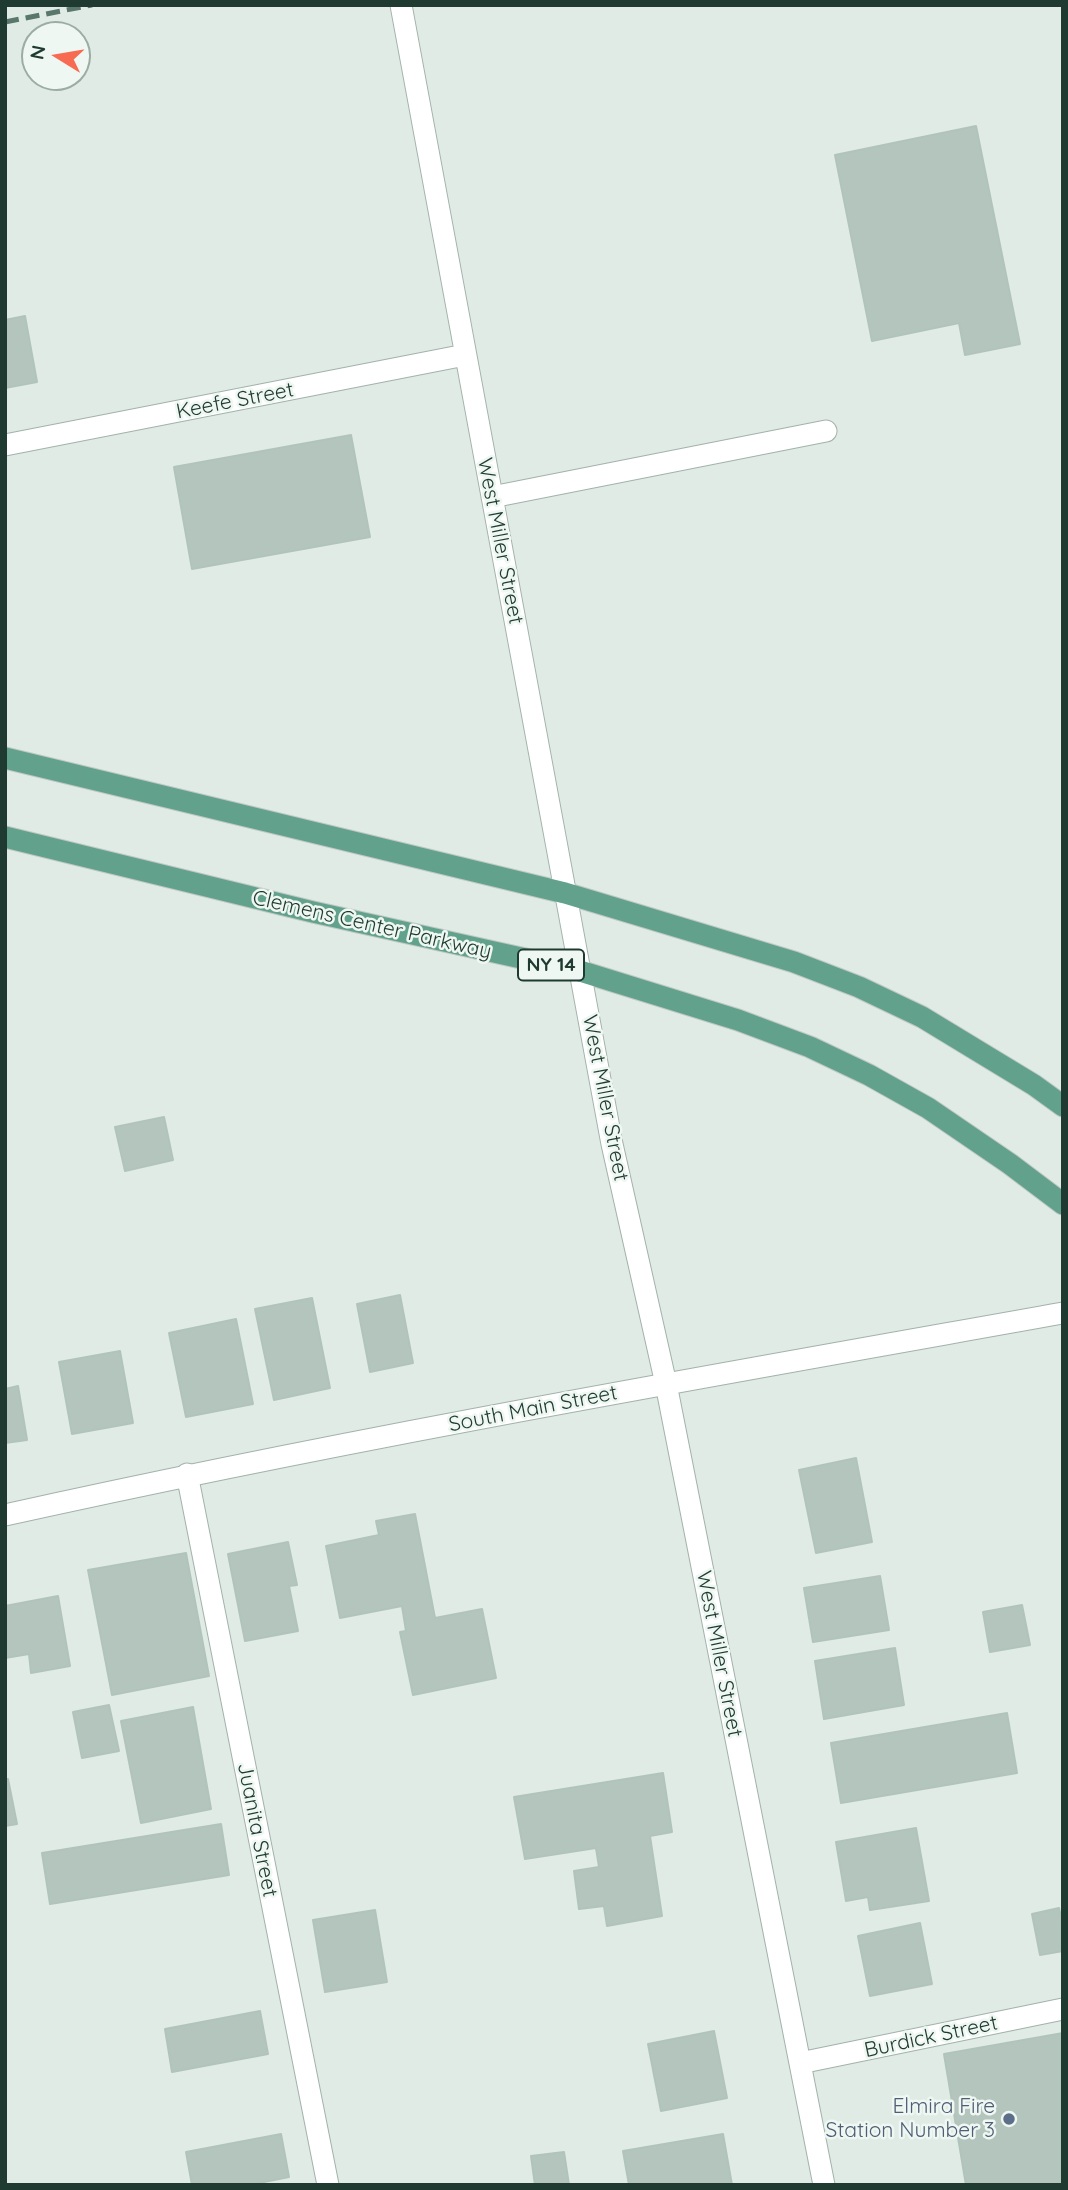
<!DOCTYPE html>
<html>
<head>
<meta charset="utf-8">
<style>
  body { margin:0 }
  #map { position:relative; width:1068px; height:2190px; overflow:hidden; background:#dfebe4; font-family:Quicksand,sans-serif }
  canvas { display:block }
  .frame { position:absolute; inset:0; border:7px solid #1f3b31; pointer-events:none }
  .north { position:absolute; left:21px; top:21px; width:70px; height:70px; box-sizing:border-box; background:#eff7f2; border:2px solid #9caca5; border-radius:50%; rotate:281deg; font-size:19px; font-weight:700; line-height:28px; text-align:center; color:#1f3b31 }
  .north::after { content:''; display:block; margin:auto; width:24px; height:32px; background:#f66b51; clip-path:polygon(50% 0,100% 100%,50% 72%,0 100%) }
</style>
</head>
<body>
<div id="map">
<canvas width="1068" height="2190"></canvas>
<div class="frame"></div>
<div class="north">N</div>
</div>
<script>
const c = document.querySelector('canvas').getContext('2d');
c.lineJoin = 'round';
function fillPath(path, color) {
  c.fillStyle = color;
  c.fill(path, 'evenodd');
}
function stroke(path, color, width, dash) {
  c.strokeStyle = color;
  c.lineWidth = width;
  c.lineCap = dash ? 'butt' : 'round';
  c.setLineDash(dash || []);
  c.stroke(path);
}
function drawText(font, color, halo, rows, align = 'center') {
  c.font = font + ' Quicksand,sans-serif';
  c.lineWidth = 5;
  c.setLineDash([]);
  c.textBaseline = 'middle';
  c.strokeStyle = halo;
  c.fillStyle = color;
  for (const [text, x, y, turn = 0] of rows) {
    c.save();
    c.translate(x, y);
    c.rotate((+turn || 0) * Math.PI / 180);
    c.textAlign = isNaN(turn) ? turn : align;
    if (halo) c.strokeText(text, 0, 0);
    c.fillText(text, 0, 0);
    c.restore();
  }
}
const building = new Path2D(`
  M976,126l44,218 -55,11 -6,-32 -87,18 -37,-186z
  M25,316l12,66 -32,6v-68z
  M351,435l19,102 -178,32 -18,-102z
  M164,1117l9,43 -48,11 -10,-44z
  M400,1295l13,68 -43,9 -13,-68z
  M312,1298l18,90 -56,12 -19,-91z
  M236,1319l17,85 -67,13 -17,-84z
  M120,1351l13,72 -61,11 -13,-72z
  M18,1386l9,54 -22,3v-54z
  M856,1458l16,84 -56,11 -17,-83z
  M415,1514l20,104 47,-9 14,69 -83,17 -13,-63 6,-1 -4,-25 -62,12 -14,-72 53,-11 -3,-14z
  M288,1542l9,43 -8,1 9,45 -53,10 -17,-87z
  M186,1553l23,123 -97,19 -24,-125z
  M880,1576l9,54 -76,12 -9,-54z
  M58,1596l12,70 -39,7 -2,-19 -24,4v-52z
  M1022,1605l8,40 -40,7 -7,-40z
  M895,1648l9,57 -80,14 -9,-58z
  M109,1705l10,46 -37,7 -9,-46z
  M193,1707l18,102 -70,14 -20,-102z
  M1007,1713l10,60 -176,30 -10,-60z
  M663,1773l9,59 -22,4 12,80 -55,10 -3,-20 -25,3 -5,-38 25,-4 -3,-19 -71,11 -11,-62z
  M8,1779l9,45 -12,2v-46z
  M221,1824l8,51 -179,29 -8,-51z
  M916,1828l13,73 -59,9 -2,-13 -22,4 -10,-59z
  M1059,1908l4,18v25l-23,4 -8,-41z
  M375,1910l12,72 -62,10 -12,-72z
  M920,1923l12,61 -62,12 -12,-60z
  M260,2011l8,43 -96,18 -7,-43z
  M714,2031l13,67 -66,13 -13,-67z
  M1063,2033v152h-97l-22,-131z
  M281,2134l8,43 -40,8h-57l-6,-33z
  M723,2134l9,51h-103l-6,-34z
  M564,2152l5,33h-34l-4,-29z`);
fillPath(building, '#b4c5bd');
stroke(building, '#b1c4bb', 2);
const minor = new Path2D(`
  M401,5l211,1139 54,240 158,801
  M5,445l460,-90
  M492,497l334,-66
  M187,1474l141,711
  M800,2063l263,-54`);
const tertiary = new Path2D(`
  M5,1515c351,-78 705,-139 1058,-202`);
const primary = new Path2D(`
  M5,758l560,135 229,69 65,25 63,30 112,68 29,21
  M5,837l308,75 267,59 158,49 72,27 59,28 59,33 82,56 53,40`);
stroke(minor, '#a2b3ab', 23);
stroke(tertiary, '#a2b3ab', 23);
stroke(primary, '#c0c8c5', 23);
stroke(minor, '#fff', 21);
stroke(tertiary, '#fff', 21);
stroke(primary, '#62a28c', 21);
stroke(new Path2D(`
  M5,22l87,-17`), '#59776c', 5, [14, 7]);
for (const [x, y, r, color] of [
  [1009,2119,7,"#5c6f8a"]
]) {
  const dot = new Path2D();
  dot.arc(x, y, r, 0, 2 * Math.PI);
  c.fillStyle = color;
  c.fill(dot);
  stroke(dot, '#eff7f2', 2.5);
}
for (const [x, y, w] of [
  [551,965,66]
]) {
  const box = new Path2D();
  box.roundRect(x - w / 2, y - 15.5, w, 31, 5);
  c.fillStyle = '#eff7f2';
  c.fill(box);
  stroke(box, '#1f3b31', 2);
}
drawText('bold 19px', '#1f3b31', null, [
  ["NY 14",551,965]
]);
drawText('21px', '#1f3b31', '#eff7f2', [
  ["Keefe Street",235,401,-11],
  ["West Miller Street",500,541,79],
  ["Clemens Center Parkway",372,925,13],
  ["West Miller Street",605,1098,79],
  ["South Main Street",533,1409,-11],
  ["West Miller Street",719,1654,79],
  ["Juanita Street",257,1830,79],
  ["Burdick Street",931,2037,-12]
]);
drawText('21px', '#4e5e75', '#eff7f2', [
  ["Elmira Fire",995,2107],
  ["Station Number 3",995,2131]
], 'right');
</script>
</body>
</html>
